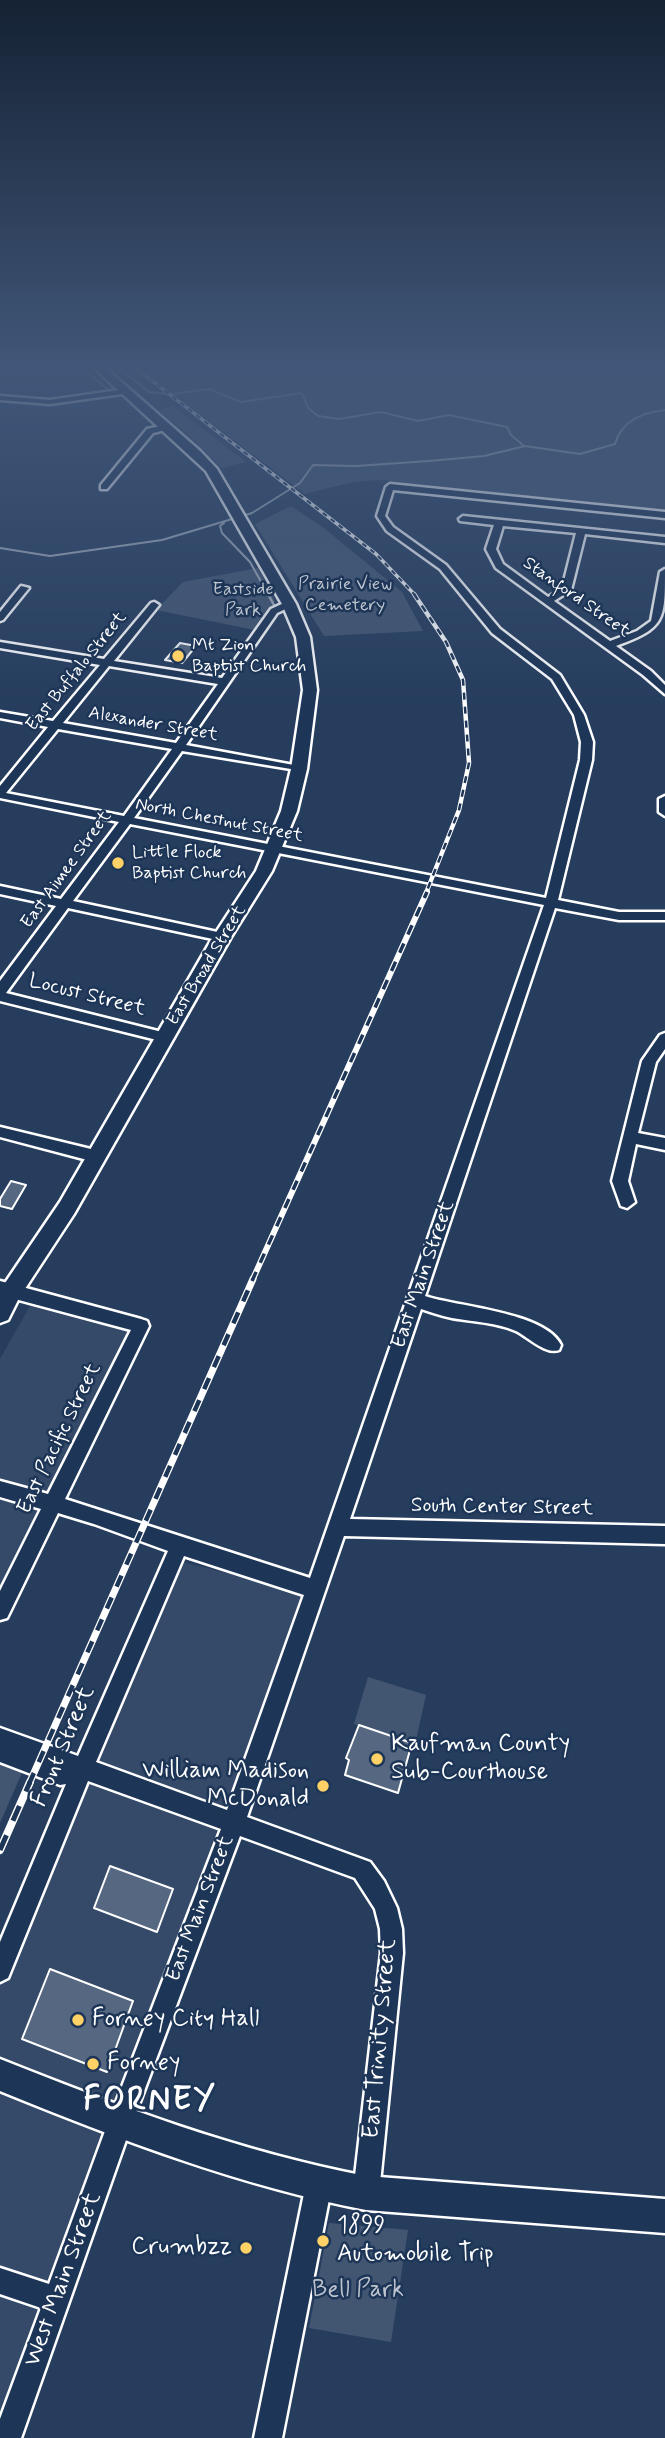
<!DOCTYPE html>
<html>
<head>
<meta charset="utf-8">
<style>
  body { margin:0 }
  canvas { display:block; background:#263d5e }
</style>
</head>
<body>
<canvas width="665" height="2438"></canvas>
<script>
const c = document.querySelector('canvas').getContext('2d');
c.lineJoin = 'round';
function fillPath(path, color) {
  c.fillStyle = color;
  c.fill(path, 'evenodd');
}
function stroke(path, color, width, dash) {
  c.strokeStyle = color;
  c.lineWidth = width;
  c.lineCap = dash ? 'butt' : 'round';
  c.setLineDash(dash || []);
  c.stroke(path);
}
function drawText(font, color, halo, rows, align = 'center') {
  c.font = font + ' Mynerve,sans-serif';
  c.lineWidth = 5;
  c.setLineDash([]);
  c.textBaseline = 'middle';
  c.strokeStyle = halo;
  c.fillStyle = color;
  for (const [text, x, y, turn = 0] of rows) {
    c.save();
    c.translate(x, y);
    c.rotate((+turn || 0) * Math.PI / 180);
    c.textAlign = isNaN(turn) ? turn : align;
    if (halo) c.strokeText(text, 0, 0);
    c.fillText(text, 0, 0);
    c.restore();
  }
}
fillPath(new Path2D(`
  M31,1304l98,28 -129,266v-239z
  M182,1562l122,30 -304,833v-445z`), '#344a68');
fillPath(new Path2D(`
  M137,366h528v147l-260,-27c-24,-14 -73,1 -100,8z
  M173,406l73,56 -24,6 -33,-33 -31,-25z
  M291,506l33,22 78,64 21,39 -99,5 -69,-112z
  M258,568l17,33 -20,29 -99,-20 27,-28z
  M368,1677l58,18 -10,45 -4,3 -58,-19z
  M0,1760l24,8 -24,55z
  M329,2223l79,7 -17,112 -82,-14z`), '#425672');
stroke(new Path2D(`
  M81,366l26,23
  M116,366l33,26 18,2
  M172,394l37,-5 32,13 61,-9 6,15 10,8 21,3 42,-7 37,9 31,-6 58,12 4,8 13,11
  M224,523l-4,3 2,7 28,29 19,34
  M0,548l50,8 112,-16 90,-27 48,-30 13,-18 43,1 73,-5 55,-5 41,-10 55,8 35,-10c7,-24 27,-31 50,-34`), '#a4aebb', 2);
stroke(new Path2D(`
  M268,594l7,13`), '#a4aebb', 2.5);
const building = new Path2D(`
  M180,643l16,3 -14,17 -17,-3z
  M11,1181l15,4 -14,24 -12,-3v-7z
  M359,1725l53,18 -14,50 -53,-18 4,-15 -3,-2z
  M110,1866l63,23 -16,43 -63,-24z
  M50,1969l83,32 -26,71 -85,-33z`);
fillPath(building, '#556781');
stroke(building, '#fff', 2);
const minor = new Path2D(`
  M126,389l3,4 -79,11 -50,-4v-4l50,4z
  M166,425l3,4 -16,4 -46,56h-6v-4l46,-56z
  M390,484l275,28v6l-272,-28 -8,26 8,11 53,38 54,64 60,46 24,40 9,27 -1,18 -34,140 61,12h46v8h-46l-64,-12 -130,388c33,11 120,16 136,49l-2,5c-13,5 -31,-13 -43,-19 -21,-9 -42,-9 -64,-13 -10,-2 -21,-6 -31,-9l-71,210 315,7v18l-321,-8 -97,281 123,45 14,19 13,27 5,21 1,24 -24,240 -4,9 -9,4 -9,-4 -4,-9 28,-240 -1,-24 -5,-20 -20,-31 -115,-42 -108,287 -111,315h-21v-19l41,-111 -41,-14v-26l49,16 59,-161 113,-294 -133,-48 -80,197 -8,4v-40l66,-158 -6,1 -60,-23v-34l78,28 90,-205 -74,-27 -36,-11 -51,105 -7,2v-29l41,-82 -41,-12v-16l48,13 83,-164 -131,-35v-14l141,38 6,2 2,5 -84,173 245,79 234,-673 -414,-81 -57,77 149,32 5,1v6l-5,1 -154,-33 -62,85 164,41 2,3 -2,3 -5,2 -165,-41v-20l56,-75 -56,-12v-8l61,13 58,-77 -119,-24v-12l48,-59 -48,-9v-6l53,9 47,-56 -100,-17v-6l104,17 47,-56 3,-1 5,3 -45,56 108,17 49,-69 15,-7h6v4l-15,7 -91,132 113,21 4,1v4l-121,-20 -48,67 412,80 34,-138 1,-18 -7,-27 -22,-36 -60,-46 -52,-64 -53,-38 -10,-15 9,-29zM109,666l109,18 -42,59 -113,-20zM58,729l114,20 -48,67 -118,-23zM184,1556l120,39 -77,215 -131,-48z
  M463,516l202,21v6l-80,-9 -14,56 -17,11 56,40 27,-10 14,-10 9,-49 5,-3c0,52 0,59 -49,77l35,25 14,14v9l-22,-19 -147,-107 -10,-19 8,-24 -34,-4 -1,-2zM503,526l73,7 -14,56 -14,8 -45,-33 -7,-15z
  M21,586l8,2 -26,32 -3,1v-9z
  M665,796v20l-6,-4v-13z
  M665,1033v16l-9,13 -18,71 27,5v12l-29,-6 -8,37 7,21 -8,6 -6,-2 -9,-25 30,-120 18,-26z
  M0,1127l95,23 8,6 -8,6 -95,-25z
  M319,2171l9,4 4,9 -50,254h-28l52,-254 4,-9z`);
const major = new Path2D(`
  M92,366h11l97,85 17,18 79,135 14,33 7,53 -10,79 -10,42 -25,60 -41,66 -157,277 -55,84 -11,22 -8,3v-31l3,-6 57,-84 153,-265 43,-66 25,-60 10,-42 12,-79 -7,-53 -14,-33 -76,-133z
  M0,2059c118,47 240,93 366,117l299,23v34l-299,-23c-126,-24 -248,-71 -366,-119z`);
stroke(minor, '#fff', 5);
stroke(major, '#fff', 5);
fillPath(minor, '#1d3557');
fillPath(major, '#1d3557');
const railFar4 = new Path2D(`
  M133,366l243,188 40,42`);
const railFar3 = new Path2D(`
  M414,594l32,48 17,38 6,83 -10,47 -33,83`);
const railFar2 = new Path2D(`
  M252,1281l175,-389`);
const railFar1 = new Path2D(`
  M29,1784l224,-505`);
const rail = new Path2D(`
  M0,1850l30,-68`);
stroke(railFar4, '#fff', 3.5);
stroke(railFar3, '#fff', 4.5);
stroke(railFar2, '#fff', 6);
stroke(railFar1, '#fff', 7);
stroke(rail, '#fff', 8);
stroke(railFar4, '#1d3557', 2, [5]);
stroke(railFar3, '#1d3557', 2.5, [7]);
stroke(railFar2, '#1d3557', 3.5, [10]);
stroke(railFar1, '#1d3557', 4.5, [12]);
stroke(rail, '#1d3557', 5, [16]);
const sky = c.createLinearGradient(0, 0, 0, 707);
sky.addColorStop(0, '#152234');
sky.addColorStop(0.52, '#415779');
sky.addColorStop(1, '#41577900');
c.fillStyle = sky;
c.fillRect(0, 0, 665, 707);
for (const [x, y, r, color] of [
  [178,656,7,"#ffd166"],
  [118,863,7,"#ffd166"],
  [377,1759,7,"#ffd166"],
  [323,1786,7,"#ffd166"],
  [78,2020,7,"#ffd166"],
  [93,2064,7,"#ffd166"],
  [323,2241,7,"#ffd166"],
  [246,2248,7,"#ffd166"]
]) {
  const dot = new Path2D();
  dot.arc(x, y, r, 0, 2 * Math.PI);
  c.fillStyle = color;
  c.fill(dot);
  stroke(dot, '#1d3557', 2.5);
}
drawText('18px', '#bdc4ce', '#1d3557', [
  ["Prairie View",345,585],
  ["Cemetery",345,606],
  ["Eastside",243,590],
  ["Park",243,611]
]);
drawText('18px', '#fff', '#1d3557', [
  ["Stanford Street",576,598,35],
  ["East Buffalo Street",77,672,-51],
  ["Alexander Street",153,725,10],
  ["North Chestnut Street",219,821,11],
  ["East Aimee Street",67,870,-54],
  ["East Broad Street",207,966,-59]
]);
drawText('18px', '#fff', '#1d3557', [
  ["Mt Zion",192,646],
  ["Baptist Church",192,667],
  ["Little Flock",132,853],
  ["Baptist Church",132,874]
], 'left');
drawText('21px', '#fff', '#1d3557', [
  ["Locust Street",87,996,14],
  ["East Main Street",424,1275,-71],
  ["East Pacific Street",60,1439,-64],
  ["South Center Street",502,1508,1],
  ["East Main Street",201,1909,-69]
]);
drawText('24px', '#fff', '#1d3557', [
  ["Kaufman County",391,1745],
  ["Sub-Courthouse",391,1773],
  ["William Madison",309,1772,"right"],
  ["McDonald",309,1800,"right"],
  ["Forney City Hall",92,2020],
  ["Forney",107,2064],
  ["1899",337,2227],
  ["Automobile Trip",337,2255],
  ["Crumbzz",232,2248,"right"]
], 'left');
drawText('24px', '#fff', '#1d3557', [
  ["Front Street",64,1747,-67],
  ["East Trinity Street",381,2039,-85],
  ["West Main Street",64,2280,-70]
]);
drawText('24px', '#bdc4ce', '#1d3557', [
  ["Bell Park",358,2291]
]);
c.letterSpacing = '2px';
drawText('bold 33px', '#fff', '#1d3557', [
  ["FORNEY",150,2102]
]);
c.letterSpacing = '0px';
</script>
</body>
</html>
